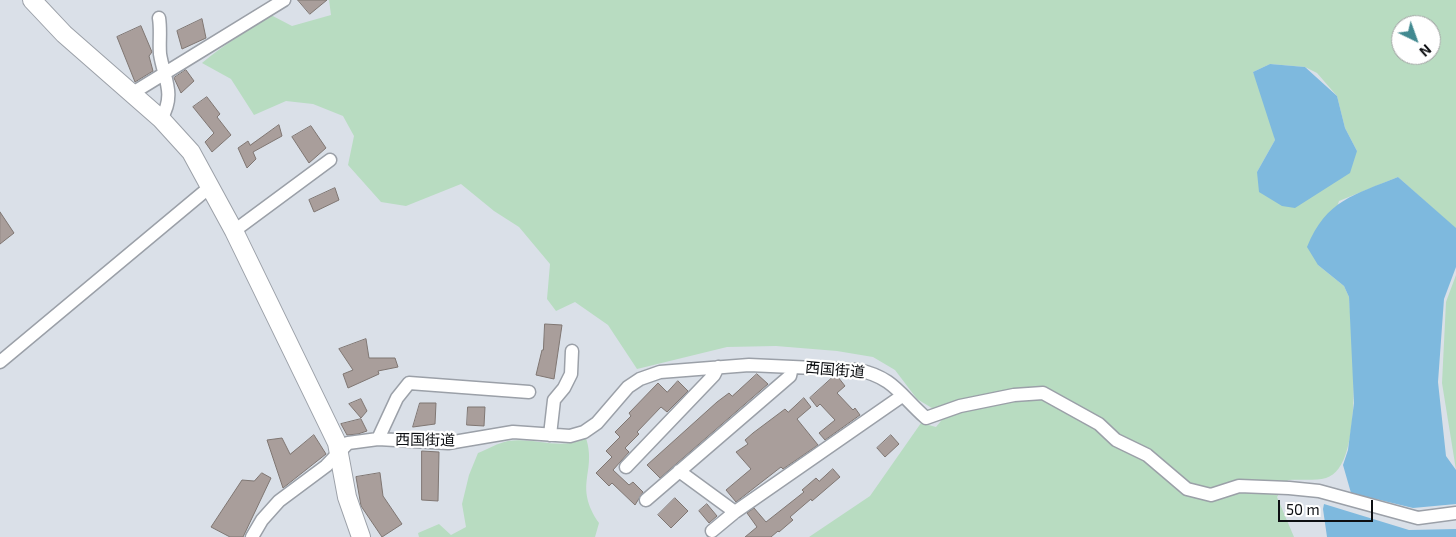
<!DOCTYPE html>
<html>
<head>
<meta charset="utf-8">
<style>
  body { margin:0 }
  #map { position:relative; width:1456px; height:537px; overflow:hidden; background:#dae0e8; font-family:"Exo 2",sans-serif }
  canvas { display:block }
  .north { position:absolute; left:1391px; top:15px; width:50px; height:50px; box-sizing:border-box; background:#fff; border:1px solid #9e9fa0; border-radius:50%; rotate:138deg; font-size:14px; font-weight:700; line-height:20px; text-align:center; color:#0d0f12 }
  .north::after { content:''; display:block; margin:auto; width:18px; height:22px; background:#418990; clip-path:polygon(50% 0,100% 100%,50% 72%,0 100%) }
  .scale { position:absolute; left:1278px; top:500px; width:95px; height:22px; box-sizing:border-box; border:2px solid #0d0f12; border-top:0; padding-left:6px; font-size:15px; line-height:18px; white-space:nowrap; color:#0d0f12; -webkit-text-stroke:4px #fff; paint-order:stroke }
</style>
</head>
<body>
<div id="map">
<canvas width="1456" height="537"></canvas>
<div class="north">N</div>
<div class="scale">50 m</div>
</div>
<script>
const c = document.querySelector('canvas').getContext('2d');
c.lineJoin = 'round';
function fillPath(path, color) {
  c.fillStyle = color;
  c.fill(path, 'evenodd');
}
function stroke(path, color, width, dash) {
  c.strokeStyle = color;
  c.lineWidth = width;
  c.lineCap = dash ? 'butt' : 'round';
  c.setLineDash(dash || []);
  c.stroke(path);
}
function drawText(font, color, halo, rows, align = 'center') {
  c.font = font + ' "Exo 2","Noto Sans JP",sans-serif';
  c.lineWidth = 4.5;
  c.setLineDash([]);
  c.textBaseline = 'middle';
  c.strokeStyle = halo;
  c.fillStyle = color;
  for (const [text, x, y, turn = 0] of rows) {
    c.save();
    c.translate(x, y);
    c.rotate((+turn || 0) * Math.PI / 180);
    c.textAlign = isNaN(turn) ? turn : align;
    if (halo) c.strokeText(text, 0, 0);
    c.fillText(text, 0, 0);
    c.restore();
  }
}
fillPath(new Path2D(`
  M329,0h1127v229l-58,-52 -59,24 -21,64 26,21 5,11c2,34 18,170 -23,181 -11,3 -27,1 -38,2l-11,17 17,40h-485l61,-41 51,-73 15,4 9,-11 -28,-17 -22,-29 -22,-13 -36,-6 -61,-5 -49,1 -90,22 -29,-44 -33,-23 -19,9 -9,-12 3,-35 -31,-37 -25,-16 -33,-27 -55,22 -25,-4 -33,-37 6,-29 -11,-20 -30,-12 -27,-3 -32,14 -23,-36 -29,-16c21,-18 45,-31 67,-49l23,12 39,-11zM1401,25h30v30h-30zM1270,64l35,3 12,6 20,23 8,32 12,23 -100,21 18,-32 -7,-34 -15,-34z
  M1456,275v195l-14,-87 4,-81z
  M586,438c11,35 -13,47 13,85l-4,14h-176l-1,-4 21,-9 12,11 15,-8 -4,-23 7,-29 9,-22c10,-4 20,-10 30,-12 27,-4 52,10 78,-3z`), '#b8dcc1');
fillPath(new Path2D(`
  M1270,64l35,3 32,29 8,32 12,23 -7,22 -55,35 -13,-2 -23,-14 -2,-20 18,-32 -22,-68z
  M1398,177l58,51v39l-12,32 -6,83 8,74 10,14v34l-43,4 -62,-15 -8,-28 5,-15 6,-47 -5,-106 -5,-11 -26,-21 -11,-18c19,-47 47,-52 91,-70z
  M1324,504l85,26 47,-1v8h-129l-4,-28z`), '#7eb9de');
const building = new Path2D(`
  M298,0h29l-17,14z
  M202,19l4,19 -24,11 -5,-18z
  M141,26l11,26 -3,4 4,15 -18,11 -18,-45z
  M186,70l8,11 -13,12 -7,-15z
  M207,97l13,17 -3,3 14,18 -19,17 -7,-10 9,-9 -21,-26z
  M279,125l3,11 -29,16 3,7 -9,9 -9,-20 10,-7 2,4z
  M311,126l15,22 -17,15 -17,-26z
  M335,188l4,12 -25,12 -5,-12z
  M0,212l14,21 -14,11z
  M545,324l17,1 -8,54 -18,-4 6,-25h1z
  M366,339l3,19h26l3,9 -20,4 1,3 -31,14 -5,-14 10,-4 -14,-21z
  M757,374l11,10 -108,94 -13,-13 70,-63 12,-9 3,3z
  M833,377h5l7,9 -8,7 16,17 2,-2 5,7 -35,25 -6,-7 16,-13 -15,-16 -3,3 -7,-9z
  M678,381l10,10 -21,21 -6,-5 -24,25 2,2 -14,14 4,4 -16,18 16,15 4,-3 10,10 -8,13 -23,-22 -3,3 -13,-13 16,-16 -6,-6 14,-14 -5,-5 16,-16 -2,-3 29,-30 9,9z
  M804,398l7,9 -14,12 21,26 -35,24 -2,-2 -45,35 -10,-12 25,-21 -15,-17 12,-8 -3,-4 8,-7 32,-24 3,3z
  M361,399l6,12 -6,7 -12,-14z
  M420,403h16l-1,21 -22,3z
  M468,407h17l-1,19 -17,-1z
  M361,419l6,12 -9,3 -11,1 -6,-11z
  M314,435l12,19 -43,34 -16,-48 15,-2 8,16z
  M891,435l8,9 -14,13 -8,-9z
  M422,451l17,1 -1,49 -16,-1z
  M833,469l7,8 -28,24 -1,-2 -21,18 3,3 -14,12 -1,-1 -7,6h-26l12,-10 -10,-14 7,-5 12,14 38,-30 -2,-2 14,-12 3,3z
  M262,473l9,5 -28,59h-13l-19,-10 31,-47 12,1z
  M380,473l3,23 19,28 -20,13 -21,-31 -5,-29z
  M675,498l13,13 -17,17 -13,-13z
  M707,504l10,12 -8,7 -10,-12z`);
fillPath(building, '#a99e9b');
stroke(building, '#7f7672', 1);
const street = new Path2D(`
  M159,18c2,12 0,24 1,36 4,25 16,40 1,65
  M131,94l153,-94
  M234,231l96,-71
  M0,362l211,-176
  M550,435l4,-35 10,-12 7,-14 1,-23
  M378,439l19,-41 12,-15 120,9
  M626,467l88,-92 4,-8
  M679,471l56,41
  M646,500l144,-124 2,-9
  M712,531l23,-19 167,-116
  M252,537l10,-17 17,-19 47,-35 22,-23 30,-4 70,4 65,-11 57,4 14,-4 13,-9 31,-36 12,-8 20,-7 89,-7 109,5c35,7 42,25 68,48l34,-12 54,-11 29,-2 56,31 17,16 31,15 40,34 24,6 28,-9 50,2 30,3 99,27 38,-5`);
const secondary = new Path2D(`
  M32,0l32,34 97,85 30,33 43,79 103,212 10,54 14,40`);
stroke(street, '#9ba0a8', 15);
stroke(secondary, '#9ba0a8', 20);
stroke(street, '#fff', 12);
stroke(secondary, '#fff', 18);
drawText('15px', '#0d0f12', '#fff', [
  ["西国街道",835,370,5],
  ["西国街道",425,440,1]
]);
</script>
</body>
</html>
